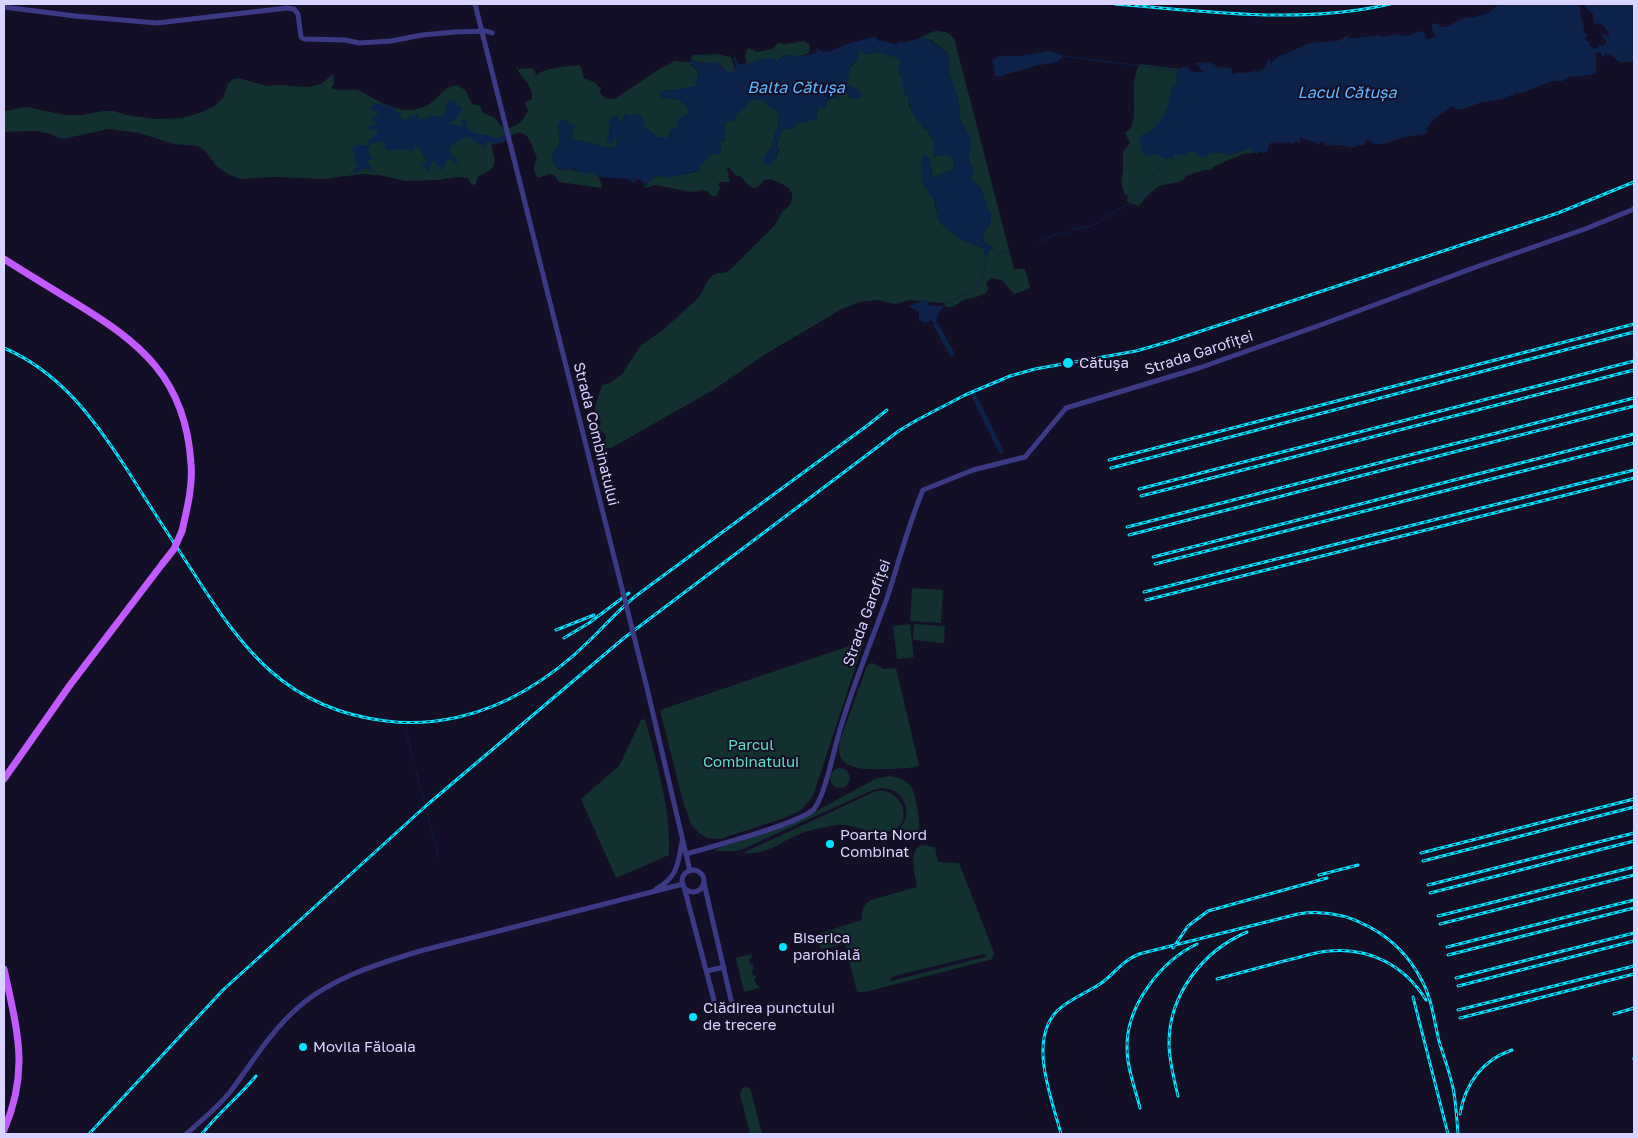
<!DOCTYPE html>
<html>
<head>
<meta charset="utf-8">
<style>
  body { margin:0 }
  #map { position:relative; width:1638px; height:1138px; overflow:hidden; background:#130f26; font-family:"Golos Text",sans-serif }
  canvas { display:block }
  .frame { position:absolute; inset:0; border:5px solid #d9d4ff; pointer-events:none }
</style>
</head>
<body>
<div id="map">
<canvas width="1638" height="1138"></canvas>
<div class="frame"></div>
</div>
<script>
const c = document.querySelector('canvas').getContext('2d');
c.lineJoin = 'round';
function fillPath(path, color) {
  c.fillStyle = color;
  c.fill(path, 'evenodd');
}
function stroke(path, color, width, dash) {
  c.strokeStyle = color;
  c.lineWidth = width;
  c.lineCap = dash ? 'butt' : 'round';
  c.setLineDash(dash || []);
  c.stroke(path);
}
function drawText(font, color, halo, rows, align = 'center') {
  c.font = font + ' "Golos Text",sans-serif';
  c.lineWidth = 4;
  c.setLineDash([]);
  c.textBaseline = 'middle';
  c.strokeStyle = halo;
  c.fillStyle = color;
  for (const [text, x, y, turn = 0] of rows) {
    c.save();
    c.translate(x, y);
    c.rotate((+turn || 0) * Math.PI / 180);
    c.textAlign = isNaN(turn) ? turn : align;
    if (halo) c.strokeText(text, 0, 0);
    c.fillText(text, 0, 0);
    c.restore();
  }
}
fillPath(new Path2D(`
  M935,31c8,0 14,1 19,7l60,231h11l5,18 -2,2 -14,5 -11,-13 -11,-3 -6,4 2,8 -2,3 -12,5 -9,1 -12,8h-7l-2,-4 -35,-3 -14,4 -18,-4 -17,2 -20,8 -76,45 -49,34 -104,59h-7l-4,-4 6,-5v-4l-8,-6 3,-6 -5,-8 -1,-8 7,-22 8,-2 12,-9 19,-29 22,-15 36,-33 11,-20 8,-4h7l5,-3 45,-45 7,-13 8,-7 2,-6v-5l-3,-6 -5,-3 -13,-6 -7,1 -6,7 -5,1 -5,-3 -7,-8 -6,-2 -6,-8 -2,1 3,14h-10l-2,3 3,2 -4,6v3h-6l-4,-5 -5,-1 -10,2 -37,-7 -9,3 -2,-2v-3l3,3 1,-5 10,-5 21,-1 21,-4 -1,-7 12,-10h9l1,-3 -2,-8 5,-2 1,-19 16,-12 11,-11 12,1 3,5 10,6 2,5c0,10 -5,19 -7,29 -2,6 -7,9 -8,16l12,-2 3,-10 -3,-2 7,-18h7l8,-6h9l2,-5 7,2 2,-11c9,-3 8,-14 20,-11l-3,-4 6,-6 4,1 4,8 4,2 4,-9 -9,-5 -1,-3 2,-4h2l-3,-4v-5l6,-5 4,-14 10,5c10,-6 30,-3 34,9l-4,4 11,30v8l16,24 3,-1c2,10 10,16 6,28 12,-4 23,-3 19,13l-17,6 -4,3v-9l-9,-15 -1,14 2,17 9,11 6,25 22,18 22,8 3,9 5,-11 -7,-4c-3,-6 2,-14 7,-19v-9l-5,-8 -5,-19 -8,-5 -2,-2 2,-7 -1,-6 -4,-7 3,-21 -12,-21 1,-7 -3,-15 -8,-24v-18l-18,-14 -11,-3z
  M804,41l6,4 -1,8 -12,4 -14,-1 -5,4 -31,4 -2,-9 2,-4v-2l2,-1 8,4 15,-3 6,-6 8,1z
  M717,54l14,3 4,12 -4,5h-3l-8,-9 -22,-3 -7,-3 1,-3 2,-1z
  M675,61l15,1v3c11,5 9,10 7,21l-20,4h-10l-5,8 17,1 8,8v7l-6,4v8l-12,7v5l-2,2 -6,-3h-6l-2,-4c-7,-4 -12,-5 -10,-14l-5,-5 -8,2 -6,-1 -1,5 -3,2h-2v-6l-7,10 -2,5 7,7 2,9 -10,1 -37,-10v-6l4,-6 -1,-2h-16l2,20 -4,3 -4,11 3,8 6,4c10,-2 12,0 21,2 3,0 6,-1 9,0 7,2 11,10 11,16l-43,-6 -5,-7 -5,-1 -11,4c-6,-7 -5,-13 -1,-20 -5,-12 -9,-32 -25,-23 -4,8 -13,8 -20,9 -1,8 7,18 -1,25 -4,4 -10,5 -14,9l-1,6 -3,1 -2,-1 -3,-6 -12,-1 -18,3 -32,1 -27,-6 -16,-1 -41,5 -47,-2 -36,2 -9,-4 -13,-8 -12,-16 -7,-5 -24,-2 -35,-11 -30,-4 -42,9h-8l-8,-4 -15,-3 -32,1v-21l23,-4 38,8h16l23,-4h10l12,4 30,4 25,-1 16,-4 16,-7 10,-9 5,-14 5,-5 6,-1 27,8 13,-1 29,2 13,-3 12,-10 1,9 -3,5c9,4 17,0 26,2 5,1 10,5 14,7 18,10 35,18 55,9 12,-6 17,-20 32,-21l8,6 6,13 8,2 3,7 11,4 9,11c12,1 21,-7 25,-18l-4,-7 8,-4c1,-18 -15,-22 -16,-35l3,5 13,-1 3,3 1,5c7,-9 33,-9 44,-11l4,13 12,5 2,4h3l-1,6c4,5 9,8 16,5l45,-30z
  M1140,64l41,5c-7,6 -4,10 -4,18l-3,-4c-8,26 -5,39 -33,53l-1,5 3,11c11,0 19,4 29,7l1,-4h13l3,-4 6,1 1,2 23,-2 12,3 19,-7 5,5 -12,1 -26,11 -4,2 -1,3h-8l-18,6 -2,3 -6,3 -19,4 -12,10 -8,10 -12,-4 1,-6 -4,-2 -3,-13 2,-11v-18l7,-9 -5,-10c2,-2 5,-4 6,-6 8,-15 -3,-45 9,-63z
  M912,588l31,2 -2,33 -31,-2z
  M910,624l4,33 -17,2 -4,-33z
  M914,624l31,2 -1,17 -31,-3z
  M864,641l-51,155 -12,14 -14,7 -67,22 -13,-1 -8,-5 -8,-9 -7,-19 -24,-95z
  M873,663l10,6 13,-1 23,97 -1,1c-10,3 -17,2 -27,3 -21,0 -59,5 -51,-29l27,-74 2,-2z
  M645,719c12,45 26,90 24,136l-53,23 -35,-79 38,-33 22,-46z
  M830 778a10 10 0 1 1 20 0a10 10 0 1 1-20 0Z
  M890,776c7,1 14,3 19,8 6,5 11,35 10,43 -1,5 -4,7 -7,10l-1,-4 -22,3 -1,-1c33,-10 18,-56 -15,-45l-128,58 -9,3h-21l1,-2 78,-26 81,-44z
  M876,791c25,-4 38,29 18,39 -18,9 -38,-7 -57,-5 -12,2 -26,4 -37,9 -22,8 -30,21 -57,19z
  M921,845l14,2 3,15 21,1 36,92 -3,1 1,3 -128,33h-8l-12,-48 -24,5 -4,-15 45,-14c0,-10 0,-15 9,-20l46,-13c-2,-13 -9,-35 4,-42zM984,954l2,2 -1,1 -94,24 -2,-1 5,-4z
  M751,954l1,4 -3,1 1,6 3,-1 1,5 -2,1 1,6 3,-1v3l-2,1 2,6h2l1,3 -15,4 -8,-34z
  M745,1087l4,1 2,3 11,43h-12l-10,-40 2,-5z`), '#12302f');
fillPath(new Path2D(`
  M1498,4h82l1,16 3,5 -2,2 2,2v4l4,2 -3,3 4,5v3l8,3 1,-4 2,-1 2,3 5,-5 -5,-6 1,-3 4,4 2,-1c-1,-6 -4,-11 -11,-13l-4,2 -1,-11 -6,-4 -2,-6h49v57l-14,2 -9,-8 -6,-1 -2,5 -2,-6 -3,-1 -2,2v20l-26,3 -8,4h-10l-29,12h-8l-1,2h-4l-3,3c-7,1 -15,3 -23,4 -11,1 -23,13 -33,4 -9,10 -24,13 -24,27l-2,1 -24,4 -18,6h-8l-7,-4 -3,2 -1,3 -9,1 -2,2 -14,-3 -13,1 -2,-4 -3,-1 -2,4h-2l-1,-3 -14,-3 -1,-2 -2,2 2,4 -6,-2 -1,3 -7,-3v3l-4,-2 -13,1 -3,9 -2,1 -6,-1 -1,2 -3,-1 -5,-5 -20,7 -16,-3 -9,5 -7,-1 -3,-4 -6,-1 -3,4h-13l-1,4 -3,-1 -3,1 -12,-6 -1,3 -6,1 -4,-5 -4,-14c4,-4 10,-6 14,-9 15,-13 16,-29 21,-47l3,4c-1,-8 -3,-13 5,-19h5l6,5h11l-9,-9 15,-1 8,5 13,1 2,7 5,-2 11,-1 2,-2 2,3 2,-6 1,5 10,-5 1,-6 3,-3v5l11,-8 7,-2 21,-10 28,-2 13,-7 -3,5c8,-2 20,-1 27,-4l-1,3 5,-3 4,2 16,-3c10,6 14,-2 24,-3l2,1 2,6 3,1 3,-2h4v-1l-4,-6v-6l5,-1 4,4h5l19,-10 6,1 18,-5z
  M876,36l2,5c8,-2 14,5 22,2l1,-3 2,3 20,-6 3,1 23,16v18l8,24 3,15 -1,7 12,21 -3,21 6,10 -3,10 2,2 8,5 5,19 5,8v9c-5,4 -10,13 -7,19l9,6v2h-4l-3,8 -3,-10 -22,-8 -22,-18c-4,-7 -1,-13 -4,-20 -4,-11 -18,-19 -13,-33l-2,-2 3,-6 -2,-3h2v-4l7,4 2,21 4,-3 17,-6c5,-16 -8,-17 -20,-12 5,-12 -3,-19 -5,-29l-3,1c-4,-5 -9,-11 -12,-17 -4,-9 -3,-16 -9,-20l-3,-17 -3,-8 4,-6 -8,-7v3c-11,-4 -14,-9 -26,-3l-10,-5c2,10 -4,12 -10,19l3,1 -3,4 3,4h-3v7l12,6 1,3v3l-8,2 -3,-1 -5,-9 -4,-1 -6,6 5,7 -6,-3 -8,2 1,9 -6,-1 -3,1 -2,11 -7,-1 -2,4h-9l-8,6h-7l-7,17h2c1,6 -3,15 -7,18l-5,1 -3,-2 2,-8 6,-7 7,-23 1,-9 -2,-5 -10,-6 -3,-5 -12,-1 -6,6v2c-6,5 -10,5 -12,14l-9,1 1,13 -4,7 -2,1 1,4 -1,7h-9l-7,9 -5,1 2,7h-7l-7,4 -4,-1 -14,4 -11,-2 -10,5 -2,5 -3,-5 -6,-2 -3,4 -6,-4 -30,-2 -9,-6 -3,4c-6,-4 -10,-7 -18,-6 -1,0 -6,1 -8,1 -7,-2 -10,-15 -6,-21 2,-2 4,-3 6,-5l-2,-20 1,-2 3,-2h4l2,3 6,1 1,2 -4,6 3,3 -3,3 37,10 10,-2 -2,-8 -4,5h-4l-2,-2 5,-13 -3,-6c2,-5 6,-6 11,-7l-1,7h2l3,-2 2,-7 5,3 8,-3 4,3c3,11 -1,11 11,17l2,4h9l3,3 4,-11 9,-3 -4,-4 1,-2 10,-6v-7l-8,-8 -17,-1 -2,-1 -1,-5 38,-6 -2,-5 4,-8 -3,-5 -7,-5 2,-4 7,3 19,1 13,11 6,-6 -2,-9v-4l5,9 12,-1 13,-5 14,2 8,-5h6l5,2 19,-4 1,-2 -2,-4 7,5 9,-1 16,-7z
  M1047,51l7,1 10,4 -6,4 -1,2 -27,5 -1,3 -1,-2 -31,9 -2,-2v-3l-2,-2 2,-1 -3,-9c12,-9 24,-1 35,-6l1,1z
  M450,100l5,1 1,4 4,1 2,3 -6,10 -7,3v2l14,2 1,-2 -3,-3 4,-2 2,3 -1,5c12,12 21,4 32,12l10,-8 4,4c-6,10 -16,8 -25,7l-2,1v4l-17,-10c-6,1 -17,6 -19,13l11,15 -10,-6 -4,2 -3,8 -3,1 -2,-1 2,-1c-1,-3 -5,-7 -8,-7l-4,12 -1,-4 -6,-5 4,-1 1,-2 -6,-13h-5l-3,4 -7,-3 -17,1 -3,-2v-5l-5,-2 -9,3c-5,6 -2,10 2,16h-6l7,13c-4,-3 -7,-5 -12,-4v2h-5l-1,3 -3,-1 1,-4 4,-4 -5,-5v-1l3,-1 -4,-8 5,-5h10c2,-8 9,-6 11,-17l-7,2 -3,-2 1,-2 5,-1 2,-2 -4,-5 4,-3 2,1 -1,-5h-4l-2,-3 3,-5 20,5 2,4h5l-1,6 6,2 2,-1 -1,-1 1,-2 2,1 7,-3 2,5c6,1 8,-3 13,-3 4,0 6,1 10,0l4,-5 -1,-6z
  M921,300h4l5,6h13l-6,11 -1,8 -5,-5 -6,3 -6,-3v-8l-9,-5 -1,-1 9,-3z`), '#0c2248');
stroke(new Path2D(`
  M1064,56l114,15
  M1040,242l19,-9 8,1 8,-5 17,-3 32,-20 9,-3 33,-44
  M993,250l4,3 8,-1
  M943,306c23,-14 42,-16 43,-48
  M813,489l3,3
  M406,730l7,32
  M416,771l23,87`), '#0c2248', 1);
stroke(new Path2D(`
  M936,325l16,29
  M973,394l28,57`), '#0c2248', 5);
stroke(new Path2D(`
  M4,7l71,9 82,7 130,-15 7,1 4,5 3,23 3,2 41,1 14,3 32,-2 31,-6 33,-3 31,-1 6,2
  M646,684l44,187
  M686,854c24,-7 114,-30 128,-45 12,-15 21,-66 28,-86 13,-43 30,-83 45,-125 12,-36 21,-73 36,-108l50,-20 52,-13 41,-49 133,-40 127,-45 150,-56 109,-38 49,-20
  M682 881a11 11 0 1 1 22 0a11 11 0 1 1-22 0Z
  M704,883l27,117
  M684,887l31,117
  M656,889c21,-11 22,-25 26,-47
  M707,971l17,-4
  M186,1134c15,-13 31,-26 44,-42 20,-26 37,-55 61,-78 34,-34 83,-49 129,-63l263,-67`), '#3d3a85', 5);
stroke(new Path2D(`
  M4,259c22,14 45,28 68,42 68,41 114,77 119,163 2,22 -4,45 -9,67
  M4,779l66,-94 93,-122
  M4,969c13,61 26,101 0,161`), '#c25bff', 7);
const rail = new Path2D(`
  M1115,4c90,7 186,21 275,0
  M4,348c56,24 90,71 122,120 22,35 44,69 67,104 50,78 93,137 193,149 48,6 97,-6 138,-30 24,-14 45,-30 64,-49 17,-16 31,-33 49,-47l231,-170 19,-15
  M1109,460l525,-136
  M1111,468l523,-136
  M1139,489l495,-128
  M1141,496l493,-126
  M1127,527l507,-129
  M1129,535l505,-129
  M1153,557l481,-123
  M1155,564l479,-121
  M1144,592l490,-122
  M1146,600l488,-122
  M556,630l38,-15
  M564,638l25,-15 40,-30
  M1421,853l213,-54
  M1423,861l211,-54
  M1319,875l39,-10
  M1428,885l206,-52
  M1430,893l204,-52
  M1438,916l196,-49
  M1440,924l194,-49
  M1447,947l187,-47
  M1173,948l15,-22 20,-15 119,-33
  M1448,955l186,-47
  M1456,978l178,-45
  M1217,979c23,-6 45,-12 67,-18 15,-3 30,-9 45,-10 41,-4 76,15 97,49
  M1458,986l176,-45
  M1413,997l35,137
  M1458,1010l176,-44
  M1614,1014l20,-6
  M1460,1018l174,-44
  M1634,1059v-1
  M1178,1096c-4,-17 -9,-35 -9,-53 0,-49 34,-92 78,-111
  M1140,1108c-5,-20 -13,-40 -13,-60 -1,-42 34,-87 70,-104
  M1460,1114c5,-30 22,-54 52,-64
  M89,1134l134,-144 205,-186 196,-166 276,-208 17,-10 48,-25 45,-19 25,-7 101,-18 35,-10 387,-128 76,-31
  M202,1134c16,-21 37,-37 54,-58
  M1061,1134c-9,-35 -34,-94 -3,-124 12,-11 28,-17 42,-26 15,-10 20,-22 39,-30l159,-40c50,-8 100,21 123,65 11,19 13,42 18,62 5,17 12,34 15,52 2,13 3,27 4,41`);
stroke(rail, '#00e5ff', 3);
stroke(rail, '#130f26', 1, [4]);
stroke(new Path2D(`
  M475,4l171,680`), '#3d3a85', 5);
stroke(new Path2D(`
  M163,563l11,-14 8,-18`), '#c25bff', 7);
for (const [x, y, r, color] of [
  [1068,363,6,"#00e5ff"],
  [830,844,5,"#00e5ff"],
  [783,947,5,"#00e5ff"],
  [693,1017,5,"#00e5ff"],
  [303,1047,5,"#00e5ff"]
]) {
  const dot = new Path2D();
  dot.arc(x, y, r, 0, 2 * Math.PI);
  c.fillStyle = color;
  c.fill(dot);
  stroke(dot, '#130f26', 2);
}
drawText('15px', '#d9d4ff', '#130f26', [
  ["Strada Garofiței",1199,353,-18],
  ["Strada Combinatului",596,434,76],
  ["Strada Garofiței",867,613,-70]
]);
drawText('15px', '#d9d4ff', '#130f26', [
  ["Cătuşa",1079,363],
  ["Poarta Nord",840,835],
  ["Combinat",840,852],
  ["Biserica",793,938],
  ["parohială",793,955],
  ["Clădirea punctului",703,1008],
  ["de trecere",703,1025],
  ["Movila Făloaia",313,1047]
], 'left');
drawText('15px', '#5fe0c0', '#130f26', [
  ["Parcul",751,745],
  ["Combinatului",751,762]
]);
drawText('italic 16px', '#62b6ff', '#130f26', [
  ["Balta Cătușa",796,88],
  ["Lacul Cătușa",1347,93]
]);
</script>
</body>
</html>
